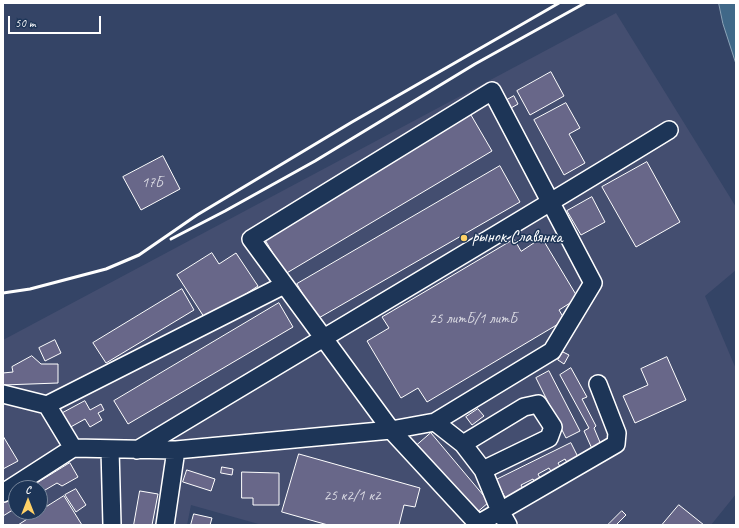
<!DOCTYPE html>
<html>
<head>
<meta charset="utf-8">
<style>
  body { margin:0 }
  #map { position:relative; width:739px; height:528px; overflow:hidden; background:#344466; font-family:Caveat,sans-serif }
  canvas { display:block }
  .frame { position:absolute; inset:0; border:4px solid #fff; pointer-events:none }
  .north { position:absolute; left:8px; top:480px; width:40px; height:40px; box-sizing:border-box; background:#1d3557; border:1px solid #77869a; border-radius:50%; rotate:0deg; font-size:11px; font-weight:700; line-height:16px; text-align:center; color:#fff }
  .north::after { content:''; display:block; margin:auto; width:14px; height:18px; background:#ffd166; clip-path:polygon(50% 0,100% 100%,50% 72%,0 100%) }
  .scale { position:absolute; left:8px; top:16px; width:93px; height:18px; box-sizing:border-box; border:2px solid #fff; border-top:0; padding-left:5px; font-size:12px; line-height:14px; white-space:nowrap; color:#fff; -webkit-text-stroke:3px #1d3557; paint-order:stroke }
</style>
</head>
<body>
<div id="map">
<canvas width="739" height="528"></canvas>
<div class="frame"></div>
<div class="north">С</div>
<div class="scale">50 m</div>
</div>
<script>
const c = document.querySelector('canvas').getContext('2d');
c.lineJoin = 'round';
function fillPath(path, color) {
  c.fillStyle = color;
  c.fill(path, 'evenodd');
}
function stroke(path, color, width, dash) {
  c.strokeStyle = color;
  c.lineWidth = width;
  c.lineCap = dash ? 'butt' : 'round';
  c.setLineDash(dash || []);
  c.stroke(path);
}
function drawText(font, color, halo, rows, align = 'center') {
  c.font = font + ' Caveat,sans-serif';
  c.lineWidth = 3;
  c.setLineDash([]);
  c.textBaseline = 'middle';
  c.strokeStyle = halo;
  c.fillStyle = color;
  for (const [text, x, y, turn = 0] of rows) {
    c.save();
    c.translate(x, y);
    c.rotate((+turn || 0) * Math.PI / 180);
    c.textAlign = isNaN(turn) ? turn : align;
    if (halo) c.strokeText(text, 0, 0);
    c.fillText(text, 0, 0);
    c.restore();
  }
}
fillPath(new Path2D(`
  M616,13l120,194v63l-31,26 31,73v125l-25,31h-449l-71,-20 -4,20h-184v-185zM16,488h24v24h-24z`), '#444e70');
const water = new Path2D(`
  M719,3h17v61l-13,-40z`);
fillPath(water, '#406888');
stroke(water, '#8ca4b8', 1);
const building = new Path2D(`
  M551,72l13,24 -34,19 -13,-24z
  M514,96l4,8 -7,4 -4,-8z
  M566,103l14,25 -11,6 16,29 -21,12 -30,-55z
  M471,115l21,36 -207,123 -21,-36z
  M163,156l17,33 -39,21 -18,-33z
  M647,162l33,60 -44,25 -34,-60z
  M500,166l20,36 -203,117 -20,-35z
  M592,197l13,25 -24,13 -14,-24z
  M542,238l36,60 -19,12 6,10 -138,82 -9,-14 -17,10 -34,-57 22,-13 -7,-11 132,-78 7,12z
  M212,253l7,11 17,-11 22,33 -52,34 -29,-45z
  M182,289l12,21 -88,53 -13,-20z
  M279,303l14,24 -165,97 -14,-23z
  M55,340l6,13 -16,8 -6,-13z
  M563,352l6,3 -5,9 -6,-4z
  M32,356l9,8h17v19l-55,2v-12l10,-1 -1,-5z
  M667,357l19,43 -51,23 -12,-27 25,-11 -7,-16z
  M571,368l16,29 -5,2 14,27 -2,2 8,19 -9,4 -9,-20 5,-3 -29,-53z
  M549,371l31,60 -14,7 -30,-60z
  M85,401l5,9 11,-6 3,6 -6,3 4,7 -12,7 -5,-8 -18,10 -8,-14z
  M478,409l6,7 -12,9 -6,-8z
  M431,433l58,69 -15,13 -58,-69z
  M3,436l15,25 -15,8z
  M571,443l10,20 -11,5 -5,-9 -7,4 4,7 -9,5 -4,-7 -11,6 4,8 -6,3 -3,-6 -12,6 6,11 -18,9 -13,-25z
  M299,454l121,34 -5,19 -11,-2 -5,20h-71l-46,-13z
  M70,463l8,14 -16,9 -5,-3 -17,10v-5h-11z
  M222,467l11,2 -1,6 -11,-2z
  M187,470l28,9 -4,12 -28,-9z
  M242,472l37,1v32h-26v-7h-11z
  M76,489l10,16 -10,7 -11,-17z
  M140,491l18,3 -6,31h-18z
  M16,496v12l-13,8v-13z
  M64,496l18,29h-64l20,-13h2v-1z
  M679,505l25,20h-42z
  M622,511l4,4 -10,10h-6l-1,-1z
  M194,514l18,4 -2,7h-19z`);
fillPath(building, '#686789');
stroke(building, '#fff', 1);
const minor = new Path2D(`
  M492,91l101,192 -41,68 -117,71 -44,8 -140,-191z
  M3,394l44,11 26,43
  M47,405l237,-120
  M435,422l28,22 20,26 17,41 8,14
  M463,444l61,-37 14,-3 15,23 -4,11 -66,32
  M110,449l2,76
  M137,450c177,-107 356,-212 532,-320
  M3,493l70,-45 103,2 215,-20 87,94 138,-80 1,-11 -19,-49
  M165,525l11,-75`);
stroke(minor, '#fff', 20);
stroke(minor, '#1d3557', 17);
stroke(new Path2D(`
  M171,239l54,-28 90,-50 160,-97 110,-61
  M3,293l27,-4 76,-20 33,-14 58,-40 155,-93 207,-119`), '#fff', 3);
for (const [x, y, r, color] of [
  [464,238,4,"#ffd166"]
]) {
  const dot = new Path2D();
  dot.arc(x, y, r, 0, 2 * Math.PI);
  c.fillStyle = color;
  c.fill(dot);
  stroke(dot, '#1d3557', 1.5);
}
drawText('15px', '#d9d9e2', null, [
  ["17Б",152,183],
  ["25 литБ/1 литБ",473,319],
  ["25 к2/1 к2",352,496]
]);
drawText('17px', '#fff', '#1d3557', [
  ["рынок Славянка",472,238]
], 'left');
</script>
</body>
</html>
